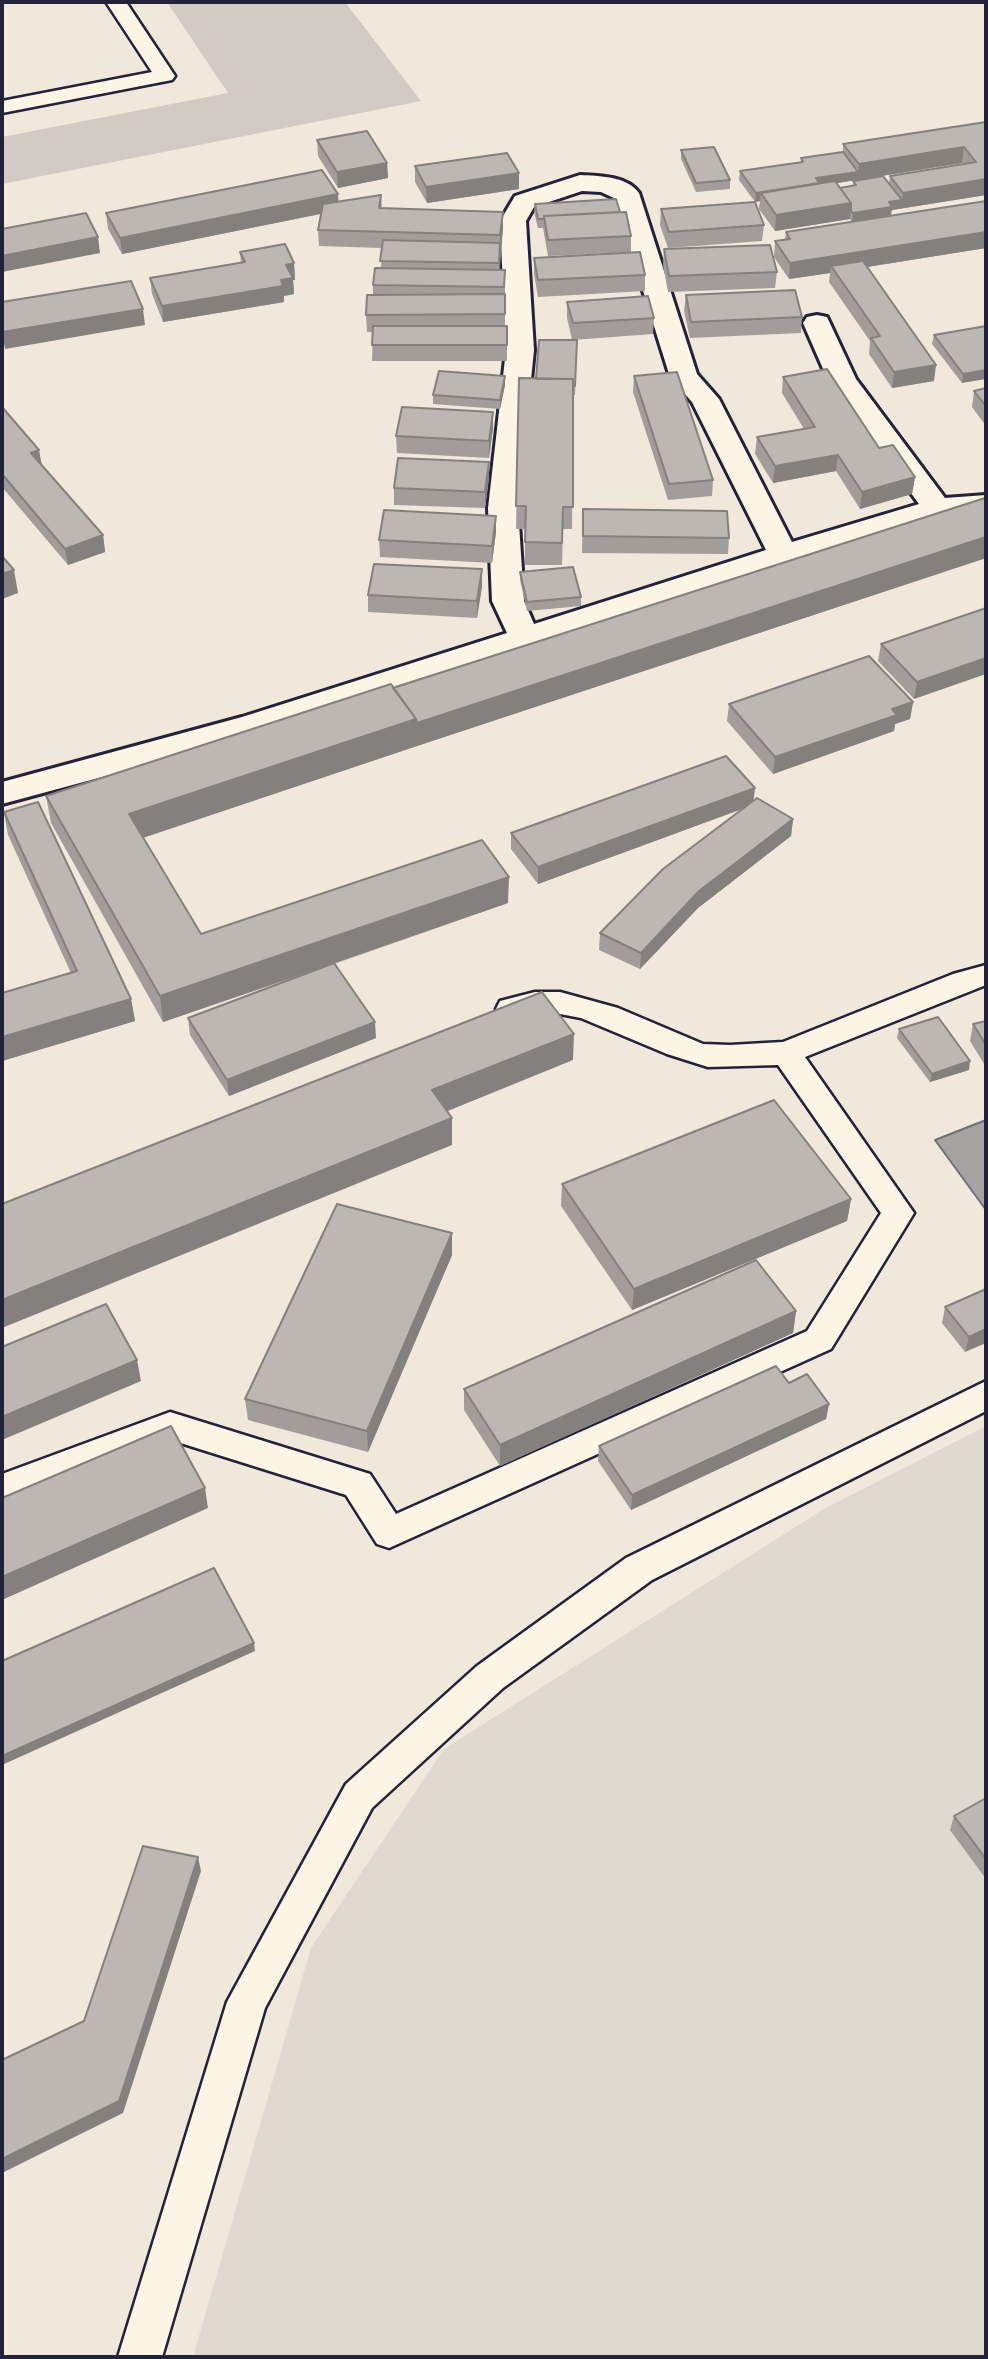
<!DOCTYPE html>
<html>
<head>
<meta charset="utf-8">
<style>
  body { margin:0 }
  #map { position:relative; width:988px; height:2359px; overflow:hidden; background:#efe8db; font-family:Mali,sans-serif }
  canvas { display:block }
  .frame { position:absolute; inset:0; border:4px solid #22223b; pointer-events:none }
</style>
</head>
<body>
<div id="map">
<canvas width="988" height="2359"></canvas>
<div class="frame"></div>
</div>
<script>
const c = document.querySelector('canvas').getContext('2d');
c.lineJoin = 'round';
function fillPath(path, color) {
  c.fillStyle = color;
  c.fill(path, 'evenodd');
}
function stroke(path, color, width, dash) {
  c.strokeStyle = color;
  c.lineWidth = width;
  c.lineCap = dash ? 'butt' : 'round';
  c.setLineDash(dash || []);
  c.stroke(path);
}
fillPath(new Path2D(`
  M986,1426v931h-793l118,-409 133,-199 380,-240z`), '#e0d9cf');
fillPath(new Path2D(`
  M167,2h178l76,99 -419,83v-47l226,-44z`), '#d1cbc3');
const water = new Path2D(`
  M986,1120v90l-51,-70z`);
fillPath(water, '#a6a2a2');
stroke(water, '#716f79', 2);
const service = new Path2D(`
  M106,2h20l49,74 -3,4 -170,33v-12l150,-29z
  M986,965v20l-181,72 109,156 -83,136 -442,199 -12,-4 -31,-49 -175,-55 -169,64v-30l168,-62 200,62 26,40 411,-183 74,-118 -103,-148 -70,2 -41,-13 -86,-36 -21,-4h-25l-24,6 -11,-3 -4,-8 4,-8 35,-9h25l58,16 85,36 27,1 53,-3 170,-68z
  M986,1381v30l-334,169 -149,108 -131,120 -107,200 -103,349h-44l109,-355 119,-218 131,-118 149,-108z`);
const minor = new Path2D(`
  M580,175c19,1 47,1 59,18l58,181 22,25 73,143 127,-38 -91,-124 -25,-57 4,-6 10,-2 10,2 29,62 89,119 41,-3v18l-32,1 -51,12 -638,207 -263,71v-22l240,-65 265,-84 -15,-32 -4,-93 18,-158 -6,-129 15,-25zM582,191l19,1 13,6 56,179 22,25 74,148 -232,74 -10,-23 -6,-93 16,-158 -8,-129 8,-14z`);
stroke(service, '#22223b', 5);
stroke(minor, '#22223b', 6);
fillPath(service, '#fcf5e5');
fillPath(minor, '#fcf5e5');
fillPath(new Path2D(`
  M986,122v73l-94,15 -40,12 -2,-3 -75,12 -16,-22 1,-8 -5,1 9,23 -2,16 -94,7 -8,-23 1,-16 94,-7 -16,-22 1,-9 61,-9v-4l42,-6v-8zM962,163l1,1 -73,12 -1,8 -36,-3v5l-13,2 -3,-5z
  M317,140l70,23 1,15 -50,10 -20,-32z
  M681,150l49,30v9l-34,3 -15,-33z
  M415,166l104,23 -92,14 -12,-21z
  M338,194v7l43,-6 1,13 121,20 -4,42h6v56h2v35h-135l1,-29h-6l-1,-17 7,-20v-10l8,-17 1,-20 -63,-2 -1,-16 3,-16 -199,40 -14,-25 -2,-16z
  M986,201v47l-119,19 67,114 -42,7 -23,-34 1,-13 -41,-59 1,-9 -41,6 -15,-22 1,-16 10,-2 1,-7z
  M535,204l85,8 11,24v16l-83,4 -5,-28h-5l-4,-16z
  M664,249l113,23 -2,16 -107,4 -5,-27z
  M240,252l54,11 1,17h-2l1,14 -10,2v6l-121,20 -11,-28 -2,-16 91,-15z
  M534,258l111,17v16l-107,6 -4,-23z
  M686,295l116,22 -1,16 -111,5 -6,-27z
  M567,302l87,16 -1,16 -81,6 -5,-22z
  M986,326l-24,57 -30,-39 2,-9z
  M577,340l-2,55h-2l-1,134h-9l-1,36h-37v-36h-9l3,-151 17,1z
  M634,376l79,104 -1,16 -44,4 -35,-108z
  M783,377l96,71 36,29 -3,17 -52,15 -24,-38 -63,12 -18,-29 2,-17 47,-8 -22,-36z
  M505,385l-5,24 -67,-5v-9z
  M986,388v38l-14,-19 2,-16z
  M2,407l40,58 61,70 2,17 -37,13 -66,-78z
  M493,428l-4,30 -92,-5 -1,-17z
  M489,478l-4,30 -91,-3v-17z
  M986,500v58l-569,188 -274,92 58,96 307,-31 -174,61 42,74 -147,58 -39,-61 -2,-17 137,-51 -162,55 -112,-199 -5,-27z
  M583,509l146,29 -1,16 -146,-1z
  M496,532l-4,31 -112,-6 -1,-17z
  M520,572l61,25v9l-54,5 -7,-31z
  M482,586l-5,32 -109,-6v-17z
  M986,608l-72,91 -36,-38 3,-17z
  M913,702l-3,17 -15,5 -1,7 -121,43 -46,-53 2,-17z
  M754,801l39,18 -2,17 -93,72 -58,61 -41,-19 1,-17 144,-125 -206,76 -27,-35v-16z
  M4,812l127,187 4,22 -133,40v-68l69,-20 -63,-138z
  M986,1021v46l-16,-26 3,-17z
  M899,1029l70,41 -39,12 -33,-44z
  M562,1184l289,15 -4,22 -215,89 -71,-104z
  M452,1255l-84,197 -120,-32 -3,-21z
  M986,1289l-21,63 -23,-29 3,-16z
  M796,1311l-3,22 -293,133 -36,-56v-21z
  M789,1383l40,21 -3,15 -195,91 -33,-49 1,-15z
  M986,1798v81l-36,-49 4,-14z`), '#a29d9a');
fillPath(new Path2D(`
  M964,147l-2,16 -143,23 -58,7 -1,8 -5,1 1,-9 60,-15 42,-6 1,-8z
  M387,163l1,15 -50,10 -1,-16z
  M519,173v16l-92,14 -1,-16z
  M986,179v16l-94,15 -1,5 -39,7 1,-9 36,-11 13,-2 1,-7z
  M338,194l1,16 -217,44 -2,-16z
  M851,203l-1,16 -75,12 1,-16z
  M503,212v16l-4,52 1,-45z
  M986,232v16l-151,24 -4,-6 -1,7 -41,6 1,-16z
  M98,237l2,16 -98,19v-16z
  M294,263l1,17h-2l1,14 -10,2v6l-121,20 -1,-16 124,-41z
  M143,309l2,16 -140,24 -3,-17z
  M936,365l-2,16 -42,7 2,-16z
  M986,370v9l-24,4 1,-9z
  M505,376v9l-5,24v-9z
  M493,412v16l-4,30v-17z
  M39,450l3,16 -11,-13z
  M838,455l-2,16 -63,12 2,-17z
  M489,462v16l-4,30v-16z
  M915,477l-3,17 -52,15 2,-17z
  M496,516v16l-4,31v-17z
  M103,535l2,17 -37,13 -3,-16z
  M986,537v21l-569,188 -284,95 -4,-27 287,-95z
  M482,569v17l-5,32v-17z
  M14,570l4,23 -16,6v-25z
  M986,658v16l-72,25 3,-17z
  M913,702l-3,17 -15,5 -1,7 -121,43 2,-17 117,-48z
  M755,788l-2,17 -215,79v-17z
  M793,819l-2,17 -93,72 -58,61 1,-16 58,-62z
  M509,877l-1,26 -345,119 -3,-26z
  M131,999l4,22 -133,40v-24z
  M375,1022l1,16 -147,58 -2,-16z
  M574,1034l-1,26 -140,57 -1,-27z
  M970,1061l-1,9 -39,12 2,-8z
  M452,1118v27l-450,183v-28z
  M851,1199l-4,22 -215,89 2,-21z
  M452,1233v22l-84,197 -1,-21z
  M796,1311l-3,22 -293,133v-21z
  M986,1329v14l-21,9 4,-15z
  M137,1360l4,21 -139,59v-23z
  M829,1404l-3,15 -195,91 1,-15z
  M205,1488l3,20 -206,92v-23z
  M254,1643l1,8 -253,114v-9z
  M198,1857l3,14 -78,242 -121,60v-14z`), '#84807d');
const building = new Path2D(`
  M986,122v57l-83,14 -13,-17 86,-14 -12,-15 -105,17 -16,-20z
  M367,131l20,32 -50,9 -20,-32z
  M714,147l16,33 -34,3 -15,-33z
  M843,152l15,20 -42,6 3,5 -63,10 -16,-22 63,-9 -2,-4z
  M507,153l12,20 -93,14 -11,-21z
  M322,170l16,24 -218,44 -14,-25z
  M883,176l19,24 -13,2 3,5 -39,6 -2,-2v-8l-11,-15 16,-3 -3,-4z
  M835,181l16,22 -75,12 -15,-22z
  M381,195l-2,13 124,4 -3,23 -182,-5 5,-26z
  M616,199l4,13 -76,4v3h-6l-3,-15z
  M986,201v31l-196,31 -15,-22 15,-2 -4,-7z
  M755,202l9,23 -95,7 -8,-23z
  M626,212l5,24 -83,4 -4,-24z
  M86,213l12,24 -96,19v-27z
  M383,240l117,3 -1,20 -119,-2z
  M285,244l9,19 -8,2 7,13 -12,2 2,6 -121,20 -12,-28 95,-16 -5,-10z
  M770,245l7,27 -108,4 -5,-27z
  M640,252l5,23 -107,5 -4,-22z
  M863,261l73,104 -42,7 -23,-34 9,-2 -49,-70z
  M375,268l130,2 -1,17 -131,-2z
  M131,281l12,28 -141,23v-30z
  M795,290l7,27 -111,5 -5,-27z
  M505,294v20l-139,1 1,-20z
  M648,296l6,22 -81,5 -6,-21z
  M373,326h134v19h-135z
  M986,326v44l-23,4 -29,-39z
  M539,340h38l-2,46h-2v-7h-37z
  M827,369l52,79 14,-3 22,32 -53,15 -24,-37 -63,11 -18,-29 58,-10 -32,-50z
  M439,371l66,5 -5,24 -67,-5z
  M677,372l36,108 -44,4 -35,-108z
  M519,378l54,1v128h-10l-1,36 -37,-1 1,-36h-10z
  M986,388v18l-12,-15z
  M2,407l37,43 -8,3 72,82 -38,14 -63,-75z
  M402,407l91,5 -4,29 -93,-5z
  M398,458l91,4 -4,30 -91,-4z
  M985,498l1,2v37l-569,186 -1,-4 -23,-31z
  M583,509l144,2 2,27 -146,-2z
  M384,510l112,6 -4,30 -113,-6z
  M2,556l12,14 -12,4z
  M374,564l108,5 -5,32 -109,-6z
  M573,567l8,30 -54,5 -7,-30z
  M986,608v50l-69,24 -36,-38z
  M869,656l44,46 -21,7 5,6 -122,42 -46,-53z
  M391,684l25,35 -287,95 72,120 281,-94 27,37 -349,119 -114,-200z
  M726,756l29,32 -217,79 -27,-34z
  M757,798l36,21 -94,72 -58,62 -41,-20 63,-64z
  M38,802l93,197 -129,38v-44l75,-22 -73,-159z
  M334,963l41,59 -148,58 -39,-62z
  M542,992l32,42 -142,56 20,28 -450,182v-96z
  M938,1017l32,44 -38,13 -33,-45z
  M986,1021v24l-13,-21z
  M774,1100l77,99 -217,90 -72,-105z
  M337,1204l115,29 -85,198 -122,-32z
  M756,1260l40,51 -296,134 -36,-56z
  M986,1289v40l-17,8 -24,-30z
  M106,1304l31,56 -135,57v-70z
  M776,1366l13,17 18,-9 22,30 -197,91 -33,-49z
  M171,1426l34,62 -203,89v-79z
  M214,1568l40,75 -252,113v-95z
  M986,1798v61l-32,-43z
  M143,1846l55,11 -79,244 -117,58v-99l82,-39z`);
fillPath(building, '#bcb7b3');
stroke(building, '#84807d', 2);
</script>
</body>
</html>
